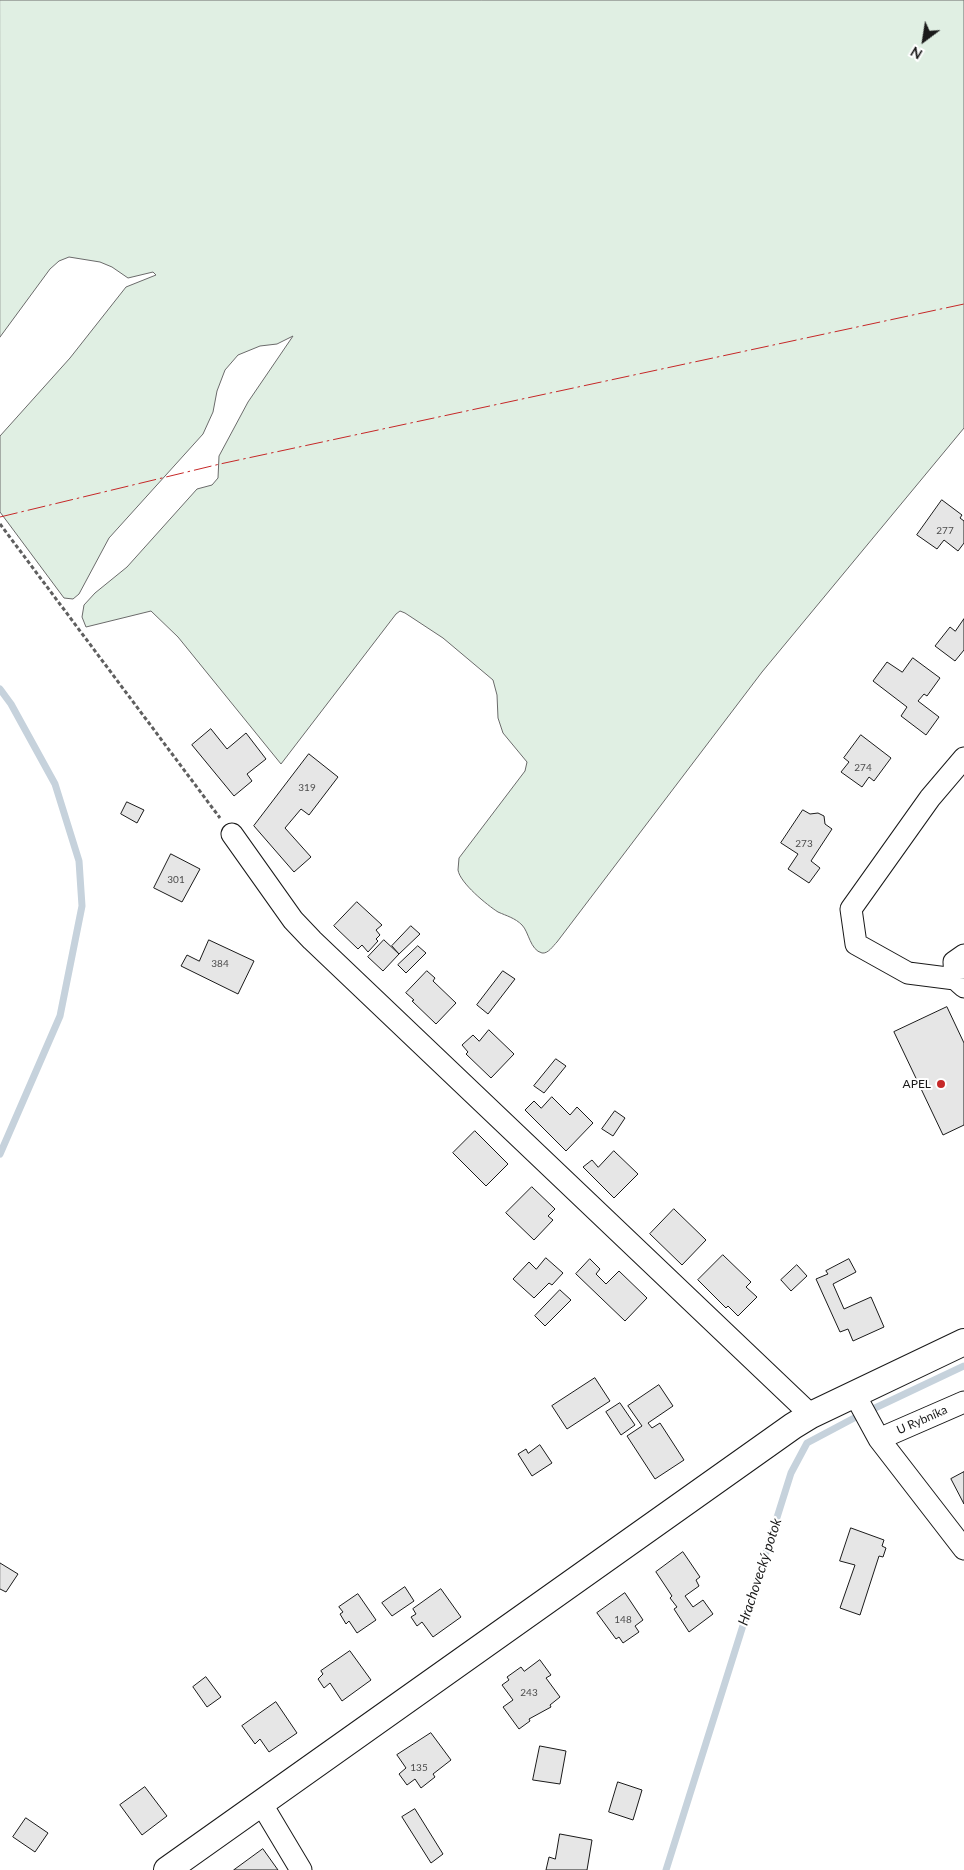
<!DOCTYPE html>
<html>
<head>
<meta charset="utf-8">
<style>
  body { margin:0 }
  #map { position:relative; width:964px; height:1870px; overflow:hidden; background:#fff; font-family:Lato,sans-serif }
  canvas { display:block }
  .north { position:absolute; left:899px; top:15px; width:50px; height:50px; -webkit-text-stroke:4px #fff; paint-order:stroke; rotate:211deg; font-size:14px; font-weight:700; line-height:20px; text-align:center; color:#1a1a1a }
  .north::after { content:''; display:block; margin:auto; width:18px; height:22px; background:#1a1a1a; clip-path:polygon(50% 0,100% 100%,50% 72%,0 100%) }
</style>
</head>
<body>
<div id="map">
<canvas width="964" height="1870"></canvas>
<div class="north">N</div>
</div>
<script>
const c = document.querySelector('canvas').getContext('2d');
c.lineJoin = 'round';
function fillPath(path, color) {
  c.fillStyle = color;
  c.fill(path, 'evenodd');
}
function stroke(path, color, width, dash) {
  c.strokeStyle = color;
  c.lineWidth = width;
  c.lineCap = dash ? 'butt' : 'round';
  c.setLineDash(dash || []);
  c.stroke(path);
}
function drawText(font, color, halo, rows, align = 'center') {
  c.font = font + ' Lato,sans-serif';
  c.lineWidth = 4;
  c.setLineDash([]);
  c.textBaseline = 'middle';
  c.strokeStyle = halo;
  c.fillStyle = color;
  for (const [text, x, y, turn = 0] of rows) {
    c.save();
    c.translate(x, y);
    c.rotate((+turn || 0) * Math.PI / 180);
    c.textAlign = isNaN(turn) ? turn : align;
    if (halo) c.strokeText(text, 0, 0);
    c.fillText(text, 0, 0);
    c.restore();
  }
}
const green = new Path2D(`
  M0,0h964v428l-202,244 -205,270c-4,4 -9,12 -15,11 -12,-3 -13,-21 -20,-28 -7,-7 -15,-9 -24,-13 -11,-7 -38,-29 -40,-42 0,-4 1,-8 1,-12l66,-87 2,-9 -24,-29 -5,-15 -1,-23 -4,-15 -50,-42 -38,-25 -5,-2 -4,3 -115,150 -103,-127 -27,-26 -65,16 -4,-10 2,-12 11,-12 32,-26 70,-78 15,-4 6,-7 1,-22 29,-54 45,-66 -16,8 -17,2 -22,9 -13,15 -8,21 -4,21 -10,22 -94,104 -30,56 -6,5 -9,-1 -64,-86v-76l70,-78 56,-71 30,-12 -3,-3 -25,6 -16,-11 -12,-5 -31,-5 -10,4 -9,8 -50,68z`);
fillPath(green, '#e0efe3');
stroke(green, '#6a6a6a', 1);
stroke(new Path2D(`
  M0,689l11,15 44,80 24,77 3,45 -22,110 -60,138
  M666,1870l125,-397 16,-30 49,-26 108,-51`), '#c6d2dc', 7);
const building = new Path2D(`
  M942,500l20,15 -2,3 4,3v22l-6,8 -14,-11 -7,9 -20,-14z
  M964,619v31l-9,11 -20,-15 15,-19 5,4z
  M913,658l27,20 -13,18 -3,-2 -6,7 21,16 -13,18 -25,-19 6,-9 -34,-26 14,-19 15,10z
  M211,729l16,20 19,-16 20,26 -19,15 5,7 -18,15 -42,-51z
  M861,735l30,23 -17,23 -5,-4 -7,10 -21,-15 8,-10 -5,-4z
  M309,754l29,23 -29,38 -8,-6 -16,19 26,29 -17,15 -40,-46z
  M127,802l17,8 -7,13 -16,-9z
  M803,810l7,4 8,-1 6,3 1,8 7,5 -21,32 9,7 -11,15 -21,-14 10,-15 -17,-11z
  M171,854l29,15 -18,33 -28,-14z
  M357,902l25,23 -6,5 4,5 -4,4 2,2 -10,11 -6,-7 -4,4 -24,-23z
  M411,926l9,8 -21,20 -7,-8z
  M209,940l45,21 -16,33 -57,-28 6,-11 12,6z
  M384,940l15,14 -16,17 -15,-14z
  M418,946l8,7 -20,20 -8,-8z
  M427,971l8,7 -2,3 23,22 -20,21 -24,-23 2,-1 -8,-7z
  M503,971l12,8 -27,35 -11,-9z
  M947,1007l17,36v82l-21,10 -49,-103z
  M489,1030l25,24 -23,24 -25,-24 2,-2 -6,-7 11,-10 6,6z
  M556,1059l10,7 -22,27 -10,-7z
  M552,1097l18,18 7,-8 16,16 -27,28 -41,-41 9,-9 7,7z
  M615,1111l10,7 -12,18 -11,-7z
  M475,1131l33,33 -22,22 -33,-33z
  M614,1151l24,23 -24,24 -31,-31 9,-7 6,7z
  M532,1187l23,22 -7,7 5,4 -19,20 -28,-27z
  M674,1209l32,31 -24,25 -32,-31z
  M723,1255l28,27 -5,5 11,10 -19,19 -10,-10 -2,2 -28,-28z
  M546,1258l17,15 -11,12 -3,-2 -15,15 -21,-19 16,-17 7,7z
  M590,1259l10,10 -4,5 10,10 13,-13 28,27 -22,23 -49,-47z
  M849,1259l7,13 -23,12 11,25 27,-12 13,30 -31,14 -5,-12 -8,3 -24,-53 12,-5 -2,-3z
  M797,1265l10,11 -16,15 -10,-11z
  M560,1290l11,10 -26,26 -10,-10z
  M595,1378l15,23 -43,28 -15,-23z
  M659,1385l14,21 -25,17 4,5 8,-5 24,37 -29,19 -28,-43 15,-10 -14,-20z
  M620,1403l15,22 -14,10 -15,-23z
  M540,1445l12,18 -20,13 -14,-22 8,-5 2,4z
  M964,1472v32l-13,-25z
  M851,1528l33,12 -2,6 4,2 -3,9 -4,-1 -19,59 -20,-7 15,-43 -15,-4z
  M683,1552l17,25 -4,3 3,6 -14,10 8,11 10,-7 10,14 -24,18 -15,-23 3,-2 -7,-9 2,-2 -16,-24z
  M0,1563l18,11 -12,18 -6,-3z
  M405,1587l9,14 -22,15 -10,-13z
  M441,1589l20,28 -28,20 -11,-15 -5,4 -6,-9 5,-3 -3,-5z
  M625,1593l18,27 -8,6 4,6 -16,11 -4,-6 -3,2 -19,-26z
  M358,1594l18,26 -19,13 -8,-12 -3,3 -6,-10 3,-2 -4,-5z
  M350,1651l21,29 -29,21 -12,-18 -6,5 -6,-9 5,-5 -2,-3z
  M540,1660l11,15 -5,3 14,19 -10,8 1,2 -22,12 1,2 -11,8 -16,-22 10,-7 -11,-15 7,-5 -2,-3 14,-10 3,4z
  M206,1677l15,20 -14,10 -14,-20z
  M276,1702l21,31 -28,19 -9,-13 -5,5 -13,-18z
  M431,1733l20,27 -18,14 2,3 -14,11 -6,-9 -8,6 -8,-11 7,-6 -9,-13z
  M540,1746l26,5 -6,33 -27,-4z
  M618,1782l24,8 -9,30 -24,-8z
  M145,1787l22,29 -25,19 -22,-30z
  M415,1809l28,45 -12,9 -29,-46z
  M26,1818l22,15 -13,19 -22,-15z
  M560,1834l32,6 -5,30h-41l3,-13 6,2z
  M263,1849l15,21h-44z`);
fillPath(building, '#e6e6e6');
stroke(building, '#1a1a1a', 1);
const minor = new Path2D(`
  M232,834l61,86 19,20 499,475
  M955,979l-47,-6 -52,-29 -5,-35 79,-111 34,-40
  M964,987l-9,-8 -1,-17 10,-7
  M855,1395l24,44 85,110
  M879,1439l85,-37
  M261,1803l40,67`);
const tertiary = new Path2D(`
  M167,1870l626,-444 18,-11 153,-73`);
stroke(minor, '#1a1a1a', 23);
stroke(tertiary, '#1a1a1a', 28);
stroke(new Path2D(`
  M0,524l220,294`), '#5f5f5f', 3, [4, 2.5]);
stroke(minor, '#fff', 21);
stroke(tertiary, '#fff', 26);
stroke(new Path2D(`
  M0,517l220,-53 744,-160`), '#c62828', 1, [18, 4, 2.5, 4]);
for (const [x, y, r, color] of [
  [941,1084,5,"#c62828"]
]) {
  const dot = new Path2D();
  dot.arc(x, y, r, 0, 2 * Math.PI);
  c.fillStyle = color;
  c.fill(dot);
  stroke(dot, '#fff', 2);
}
drawText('10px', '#4d4d4d', null, [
  ["277",945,531],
  ["274",863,768],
  ["319",307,788],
  ["273",804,844],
  ["301",176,880],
  ["384",220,964],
  ["148",623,1620],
  ["243",529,1693],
  ["135",419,1768]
]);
drawText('12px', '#1a1a1a', '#fff', [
  ["APEL",931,1084]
], 'right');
drawText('12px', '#1a1a1a', '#fff', [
  ["U Rybníka",922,1420,-24]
]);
drawText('italic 14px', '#1a1a1a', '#fff', [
  ["Hrachovecký potok",760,1572,-72]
]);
</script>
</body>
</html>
